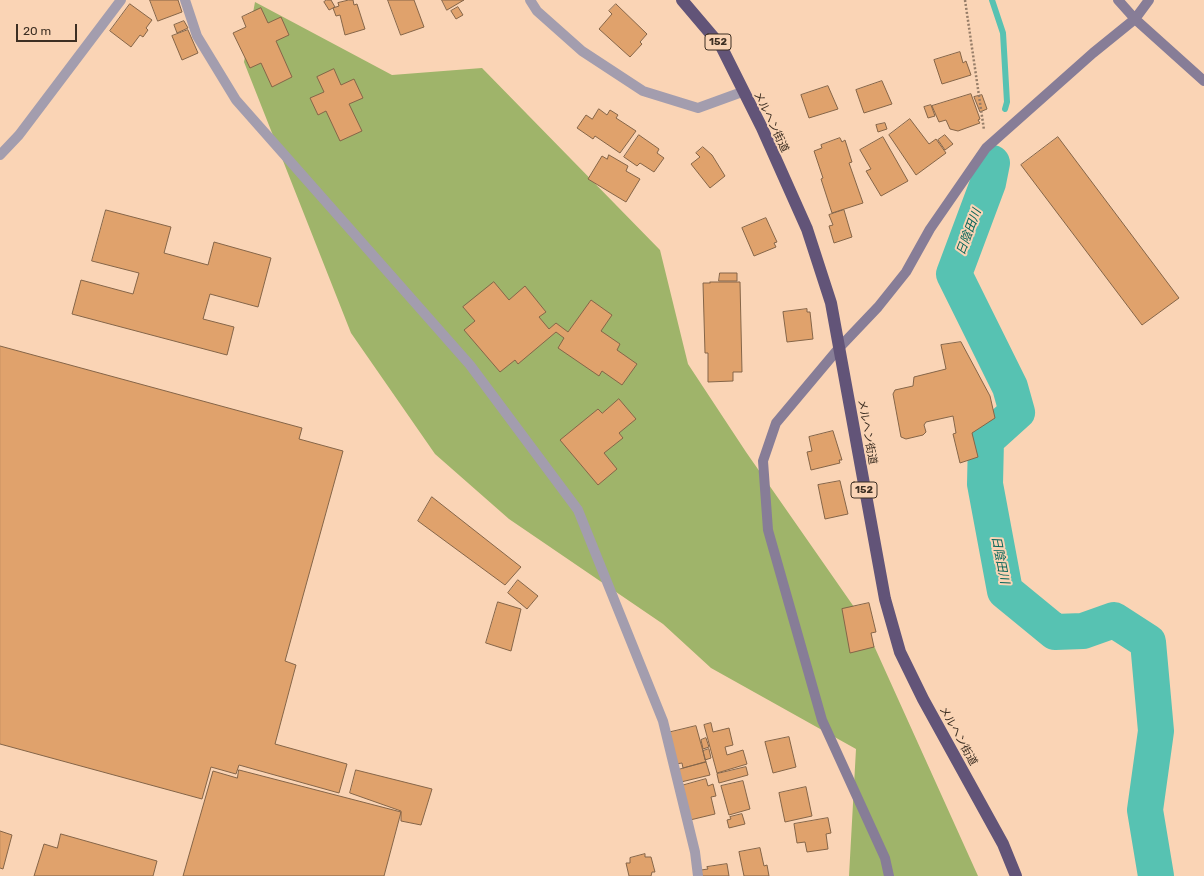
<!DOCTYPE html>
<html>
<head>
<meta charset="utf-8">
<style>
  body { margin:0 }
  #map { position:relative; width:1204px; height:876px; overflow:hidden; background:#fad4b5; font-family:Rubik,sans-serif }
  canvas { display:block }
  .scale { position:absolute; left:16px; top:24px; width:61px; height:18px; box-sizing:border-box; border:2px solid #3d2f23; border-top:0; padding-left:5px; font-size:12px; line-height:14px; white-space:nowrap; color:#3d2f23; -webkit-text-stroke:3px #fad4b5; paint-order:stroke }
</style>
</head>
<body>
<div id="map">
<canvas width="1204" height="876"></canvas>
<div class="scale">20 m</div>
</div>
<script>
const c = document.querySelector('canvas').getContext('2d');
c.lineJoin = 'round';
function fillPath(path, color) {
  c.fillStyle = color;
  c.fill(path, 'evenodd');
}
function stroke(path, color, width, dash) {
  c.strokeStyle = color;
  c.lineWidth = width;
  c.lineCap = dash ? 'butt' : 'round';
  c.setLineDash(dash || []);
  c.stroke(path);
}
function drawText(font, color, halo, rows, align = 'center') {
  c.font = font + ' Rubik,"Noto Sans JP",sans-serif';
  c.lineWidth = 4;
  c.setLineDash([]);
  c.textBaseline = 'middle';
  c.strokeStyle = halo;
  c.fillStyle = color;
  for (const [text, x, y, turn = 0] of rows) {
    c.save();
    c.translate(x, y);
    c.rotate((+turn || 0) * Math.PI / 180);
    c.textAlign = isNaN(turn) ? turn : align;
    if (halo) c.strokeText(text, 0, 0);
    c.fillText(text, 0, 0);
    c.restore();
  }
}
fillPath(new Path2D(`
  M255,2l137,73 90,-7 178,182 28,114 58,88 115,165 117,259h-129l7,-127 -145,-81 -48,-44 -154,-105 -74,-65 -84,-121 -107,-271z`), '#9fb46a');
stroke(new Path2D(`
  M992,0l11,33 4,69 -2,7`), '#57c2b2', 6);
stroke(new Path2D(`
  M992,163l-4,20 -34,91 56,113 7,25 -31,28 -1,44 20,107 50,41 28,-1 31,-11 34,22 8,89 -11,79 11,66`), '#57c2b2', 36);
const building = new Path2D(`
  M150,0h28l4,12 -24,9z
  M327,0h4l4,7 -6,3 -5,-8z
  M349,0h4l1,5 3,-1 8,25 -20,6 -5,-20 -4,1 -3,-8 6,-2 -1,-3z
  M388,0h26l10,27 -23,8z
  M442,0h22l-17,10z
  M130,4l22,16 -6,8 2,2 -5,7 -3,-2 -9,12 -21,-16z
  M616,4l31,30 -7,8 2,2 -12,13 -31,-28 13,-15 -3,-3z
  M458,7l5,8 -7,4 -5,-8z
  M261,8l7,15 13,-6 8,18 -13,6 16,36 -20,10 -11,-24 -11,5 -17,-35 13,-6 -4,-10z
  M184,21l4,7 -11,5 -3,-8z
  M188,30l10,23 -16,7 -10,-24z
  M960,52l3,11 3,-2 5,14 -29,9 -8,-24z
  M334,69l7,16 13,-6 9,19 -14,6 13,27 -22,10 -14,-30 -8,4 -8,-17 14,-6 -7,-15z
  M882,81l10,23 -28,9 -8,-23z
  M828,86l10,23 -29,9 -8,-23z
  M971,94l9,25 -2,1 2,3 -22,8 -8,-2 -4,-9 -7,2 -7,-16z
  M982,95l5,14 -7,3 -6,-15z
  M931,105l4,11 -7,2 -4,-11z
  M599,109l8,6 3,-5 8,5 -2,3 20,13 -16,22 -25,-17 -2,3 -16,-11 9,-13 6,4z
  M910,119l19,25 7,-5 10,14 -30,22 -27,-40z
  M885,123l2,6 -9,3 -2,-7z
  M639,135l20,14 -2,4 7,5 -10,14 -14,-9 -3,3 -13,-9z
  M945,135l8,9 -8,6 -7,-10z
  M883,137l25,44 -27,15 -15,-25 5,-2 -11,-19z
  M1058,137l121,161 -37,27 -121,-160z
  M840,138l2,4 3,-2 7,22 -3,1 14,40 -31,10 -11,-34 2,-1 -9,-27 8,-3 -1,-3z
  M703,147l9,8 13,21 -15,12 -19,-24 9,-7 -4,-4z
  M609,155l19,11 -2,5 14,8 -14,23 -38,-23 14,-23 5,3z
  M106,210l65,17 -7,26 44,12 6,-23 57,16 -13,49 -48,-13 -7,25 31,8 -7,28 -155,-41 9,-34 52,14 6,-21 -47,-12z
  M844,210l8,27 -18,6 -5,-17 4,-1 -4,-10z
  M766,218l11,24 -3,1 2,4 -22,9 -12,-28z
  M720,273h17v8h-18z
  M494,282l15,18 16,-14 21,26 -7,5 10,12 7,-6 12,9 23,-32 21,15 -11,16 19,13 -3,6 20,14 -15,21 -20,-14 -3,5 -41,-28 6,-10 -8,-6 -38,32 -3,-4 -15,12 -36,-42 11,-9 -12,-14z
  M710,282h30l2,90h-9v9l-25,1v-29h-3l-2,-70h7z
  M807,309v3h3l3,27 -26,3 -4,-30z
  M961,342l29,54 5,22 -23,15 6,24 -18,6 -7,-29 3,-1 -3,-17 -27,6 -2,3 2,7 -3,3 -17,4 -5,-2 -8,-43 2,-4 18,-4 1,-9 32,-8 -5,-24z
  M0,346l302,82 -3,11 44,12 -58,210 11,4 -21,79 72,20 -8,29 -100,-28 -3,9 -25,-7 -9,32 -202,-55z
  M619,399l17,20 -17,14 4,5 -19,15 13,16 -19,16 -38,-45 38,-31 4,4z
  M833,431l9,29h-3l1,3 -29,7 -4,-18 5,-1 -3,-14z
  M840,481l8,33 -23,5 -7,-34z
  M432,497l89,70 -16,18 -87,-64z
  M518,580l20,16 -11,13 -19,-16z
  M498,602l23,7 -10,42 -25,-8z
  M869,603l7,29 -5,1 3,14 -24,6 -8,-44z
  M711,723l2,9 16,-4 4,17 -8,2 2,8 16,-5 4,14 -30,9 -13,-48z
  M696,726l10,36 -23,6 -1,-5 -6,1 -9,-31z
  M789,737l7,30 -23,6 -8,-31z
  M706,738l3,9 -6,2 -2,-9z
  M709,749l2,9 -6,2 -2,-9z
  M706,762l4,13 -29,7 -3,-12z
  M746,767l2,8 -29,8 -2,-9z
  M239,770l162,42 -17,64h-201l30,-105 24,7z
  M356,770l76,19 -11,36 -20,-4v-10l-51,-18z
  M706,779l2,7 5,-2 3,12 -5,1 4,17 -25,6 -9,-34z
  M743,781l7,28 -21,6 -8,-29z
  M806,787l6,29 -27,6 -6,-29z
  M742,814l3,10 -16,4 -2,-8 4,-1 -1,-2z
  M828,818l3,15 -5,1 2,15 -21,3 -2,-10 -8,1 -3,-19z
  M0,831l12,4 -9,34 -3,-1z
  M61,834l96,27 -4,15h-119l10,-32 13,4z
  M760,848l4,18 3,-1 2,11h-25l-5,-24z
  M645,854v3h6l4,15h-3l-1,4h-22l-3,-13h4v-5z
  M727,864l2,12h-27l-1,-6 7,-1 -1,-2z`);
fillPath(building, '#e0a26c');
stroke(building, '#856548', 1);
stroke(new Path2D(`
  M965,0l19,130`), '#967d68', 2.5, [2, 2]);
stroke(new Path2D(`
  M185,0l12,36 39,64 234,265 108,145 85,211 32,131 3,24
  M530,0l7,11 45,40 61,40 55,17 44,-16
  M0,155l19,-20 102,-135`), '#a39dae', 10);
stroke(new Path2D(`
  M1118,0l17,19 69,62
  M889,876l-4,-18 -63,-138 -54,-190 -5,-69 13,-38 63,-75 39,-41 28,-35 24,-43 56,-81 107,-95 42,-34 14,-19`), '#877d97', 10);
stroke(new Path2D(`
  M682,0l39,46 41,82 45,101 24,74 54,296 15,53 23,47 80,145 13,32`), '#625478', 12);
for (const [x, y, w] of [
  [718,42,26],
  [864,490,26]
]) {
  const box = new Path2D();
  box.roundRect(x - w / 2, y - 8, w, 16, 3);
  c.fillStyle = '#fad4b5';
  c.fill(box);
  stroke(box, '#3d2f23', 1);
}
drawText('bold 10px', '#3d2f23', null, [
  ["152",718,42],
  ["152",864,490]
]);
drawText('11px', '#3d2f23', '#fad4b5', [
  ["メルヘン街道",771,122,64],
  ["メルヘン街道",867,432,80],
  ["メルヘン街道",958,736,61]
]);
drawText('italic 12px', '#046358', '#fad4b5', [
  ["日陰田川",969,232,-69],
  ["日陰田川",1000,560,79]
]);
</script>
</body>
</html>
